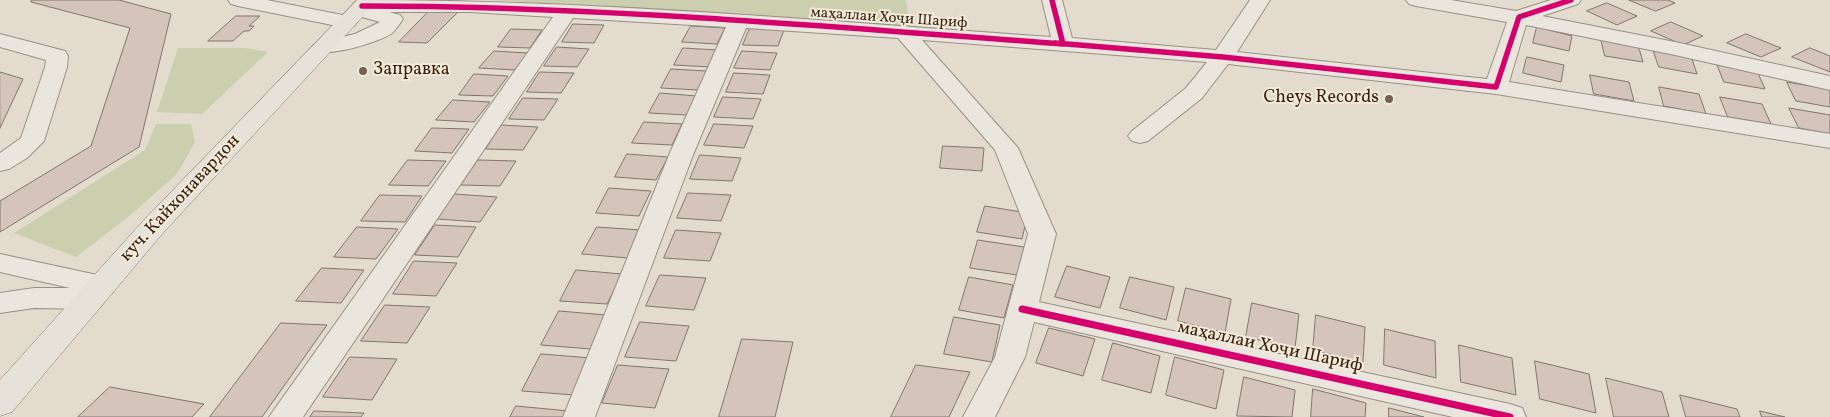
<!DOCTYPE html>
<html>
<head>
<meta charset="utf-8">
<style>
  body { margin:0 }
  canvas { display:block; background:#e3dcce }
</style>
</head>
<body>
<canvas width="1830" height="417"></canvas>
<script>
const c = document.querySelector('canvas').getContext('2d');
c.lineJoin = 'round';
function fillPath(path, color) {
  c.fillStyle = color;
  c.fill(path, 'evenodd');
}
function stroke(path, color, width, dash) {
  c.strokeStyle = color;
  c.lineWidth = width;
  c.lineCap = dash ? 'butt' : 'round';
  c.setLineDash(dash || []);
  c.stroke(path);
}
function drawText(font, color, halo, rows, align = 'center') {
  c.font = font + ' Vollkorn,serif';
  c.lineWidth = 4;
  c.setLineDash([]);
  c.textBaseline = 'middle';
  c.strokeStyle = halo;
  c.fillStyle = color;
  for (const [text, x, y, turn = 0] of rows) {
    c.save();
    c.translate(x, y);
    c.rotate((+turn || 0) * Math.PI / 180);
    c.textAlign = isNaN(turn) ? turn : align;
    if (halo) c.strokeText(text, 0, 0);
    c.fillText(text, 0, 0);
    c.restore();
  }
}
fillPath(new Path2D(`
  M490,0h416l4,26z
  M178,48h67l23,4 -66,62 -45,-2z
  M156,124h35l4,18 -18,32 -50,44 -51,39 -62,-24 131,-83z`), '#cbceaf');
const building = new Path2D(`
  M32,0h87l52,14 -32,133 -139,85v-31l91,-55 39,-118 -99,-26z
  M1629,0h39l7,3 -19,8z
  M1607,3l30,13 -20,9 -30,-14z
  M431,9l28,2 -32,32 -28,-1z
  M236,16h24l-11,10h5l-5,5h-5l-11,10h-25z
  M1671,22l32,14 -20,9 -32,-14z
  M573,24l31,1 -10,18 -32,-1z
  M691,26l34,2 -8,16 -35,-2z
  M1537,27l35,9 -3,15 -36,-8z
  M750,28l34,2 -6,16 -35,-1z
  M511,29l31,1 -12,18 -32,-1z
  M1746,34l35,14 -20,9 -34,-14z
  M1601,39l37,6 5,17 -38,-6z
  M557,47l32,2 -12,18 -33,-1z
  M683,48l35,2 -8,17 -36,-2z
  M1810,48l20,8v16l-38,-15z
  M1653,49l38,7 6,18 -38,-7z
  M494,51l34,2 -13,17 -36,-2z
  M742,51l35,2 -7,17 -36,-2z
  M1527,57l37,8 -3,17 -38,-9z
  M1717,64l40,7 8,18 -41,-7z
  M671,69l36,2 -9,19 -37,-2z
  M0,72l23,7 -23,49z
  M540,72l34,1 -13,20 -34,-1z
  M734,73l36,2 -7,19 -37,-2z
  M474,74l34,2 -15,20 -34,-1z
  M1590,75l39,7 5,19 -40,-7z
  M1787,82l41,7 2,3v15l-34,-6z
  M1659,87l40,7 7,20 -42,-8z
  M660,93l37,3 -10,19 -38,-2z
  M723,97l38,2 -8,20 -39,-2z
  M1720,97l42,7 9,20 -43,-7z
  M523,98l35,1 -14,21 -35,-1z
  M453,100l37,2 -16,20 -38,-2z
  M1789,108l41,7v19l-31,-6z
  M644,122l38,2 -10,21 -40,-2z
  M714,124l39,2 -9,22 -40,-3z
  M501,125l37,2 -15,23 -37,-1z
  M432,128l37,1 -17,24 -37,-2z
  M943,146l41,2 -2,23 -42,-3z
  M627,154l41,3 -12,23 -41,-3z
  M700,155l41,3 -9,23 -42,-2z
  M408,160l38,1 -18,25 -39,-1z
  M478,160l38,1 -16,25 -39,-1z
  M609,188l42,3 -12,25 -43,-3z
  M688,193l43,2 -10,26 -44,-3z
  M455,194l42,3 -17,25 -43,-3z
  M380,195l42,1 -17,26 -44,-1z
  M985,206l43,7 -6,26 -45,-7z
  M435,225l41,2 -18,30 -43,-2z
  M357,227l41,2 -22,30 -42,-2z
  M597,227l44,3 -13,28 -46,-4z
  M676,230l45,3 -11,28 -46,-3z
  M978,240l46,7 -7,28 -47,-7z
  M414,261l43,2 -21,33 -43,-2z
  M1067,266l43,11 -10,31 -45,-11z
  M322,268l42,2 -23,33 -45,-2z
  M576,270l46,4 -15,30 -47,-3z
  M660,275l46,3 -12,32 -48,-4z
  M969,277l44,8 -9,33 -45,-8z
  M1130,277l44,10 -8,33 -46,-12z
  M1186,288l45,11 -6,34 -47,-12z
  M1252,303l47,11 -4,34 -49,-11z
  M385,305l45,2 -23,36 -46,-2z
  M559,311l48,4 -16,34 -50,-4z
  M1316,315l49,12 -2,35 -50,-12z
  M954,317l46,8 -8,37 -48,-8z
  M640,322l49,4 -13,35 -51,-4z
  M281,323l46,2 -65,92h-52z
  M1049,328l46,11 -12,37 -47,-13z
  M1385,329l50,12 1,37 -52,-13z
  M742,339l51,3 -18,75h-56z
  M1113,343l47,13 -9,37 -49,-13z
  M1459,345l53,13 4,37 -55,-13z
  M541,354l51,4 -18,37 -52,-4z
  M350,357l47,2 -25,41 -49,-3z
  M1175,357l49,13 -8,39 -50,-14z
  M1535,361l54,13 7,39 -56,-14z
  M618,365l51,4 -14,39 -53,-5z
  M916,365l54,7 -21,45h-58z
  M1244,377l51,13 -3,27 -55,-1z
  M1606,378l56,14 7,25h-55z
  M110,387l94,17 -12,13h-114z
  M1313,389l53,14 -1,14h-54z
  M1680,395l57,14 3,8h-54z
  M516,406l53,5 -3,6h-56z
  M1389,408l35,9h-35z
  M314,411l50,2 -3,4h-51z
  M1760,411l25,6h-23z`);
fillPath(building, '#d4c4bb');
stroke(building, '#7f776e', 1);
const minor = new Path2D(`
  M228,0h39l80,16 7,2 3,4 -3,4 -7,2 -109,-22 -7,-2z
  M362,0c230,0 460,21 689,37l-9,-37h20l10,38 144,12 34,-50h20l-33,52 250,27 20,-57 -91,-16 -7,-2 -3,-4h45l65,11 35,-11h30l-3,4 -36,12 133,26 155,34v14l-155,-35 -149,-30 -17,57 321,52v14l-334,-54 -268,-30 -26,34 -54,43 -8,2 -8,-2 -4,-5 4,-5 54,-43 21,-26 -285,-22 96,108 38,86 -17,68 471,102 12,4 4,9h-73l-419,-95 -9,35 -30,60h-32l32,-60 33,-123 -33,-84 -97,-112 -152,-10 -53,127 -98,262h-32l106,-262 57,-128 -153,-9 -270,399h-34l284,-400 -83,-5h-81l11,3 3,4c-4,6 -7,11 -12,15 -15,9 -59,22 -75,17l-4,-4 4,-4 39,-9 25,-12 -22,-6 -6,-10 3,-4z
  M0,34l65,17 3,5 -1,11 -23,74 -17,17 -18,11 -9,2v-18l21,-15 24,-71 1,-7 -46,-13z
  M0,254l102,22 10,3 4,7 -4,7 -9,2 3,4 -5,7 -10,3 -57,-1 -34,5v-20l34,-5h36l-70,-16z`);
const major = new Path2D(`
  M357,0h21l-215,233 -151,179 -12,4v-36l143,-159z`);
stroke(minor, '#989086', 2);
stroke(major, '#7f776e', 1);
fillPath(minor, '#eae6de');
fillPath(major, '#e6e2d9');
stroke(new Path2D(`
  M362,6c234,0 468,21 701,38l-11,-44
  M1055,43l168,14 273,30 23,-70 52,-17`), '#d6006c', 5.5);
stroke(new Path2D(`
  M1022,309l488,108`), '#d6006c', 7);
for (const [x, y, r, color] of [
  [363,71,5,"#766153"],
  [1389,99,5,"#766153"]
]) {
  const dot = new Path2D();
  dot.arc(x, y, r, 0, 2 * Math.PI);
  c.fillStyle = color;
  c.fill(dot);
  stroke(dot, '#f3ebd9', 2);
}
drawText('15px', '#3b1f11', '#f3ebd9', [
  ["маҳаллаи Хоҷи Шариф",889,19,4]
]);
drawText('18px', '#3b1f11', '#f3ebd9', [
  ["Заправка",373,71],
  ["Cheys Records",1379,99,"right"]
], 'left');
drawText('18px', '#3b1f11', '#f3ebd9', [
  ["куч. Кайхонавардон",181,199,-47],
  ["маҳаллаи Хоҷи Шариф",1270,348,12]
]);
</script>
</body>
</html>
